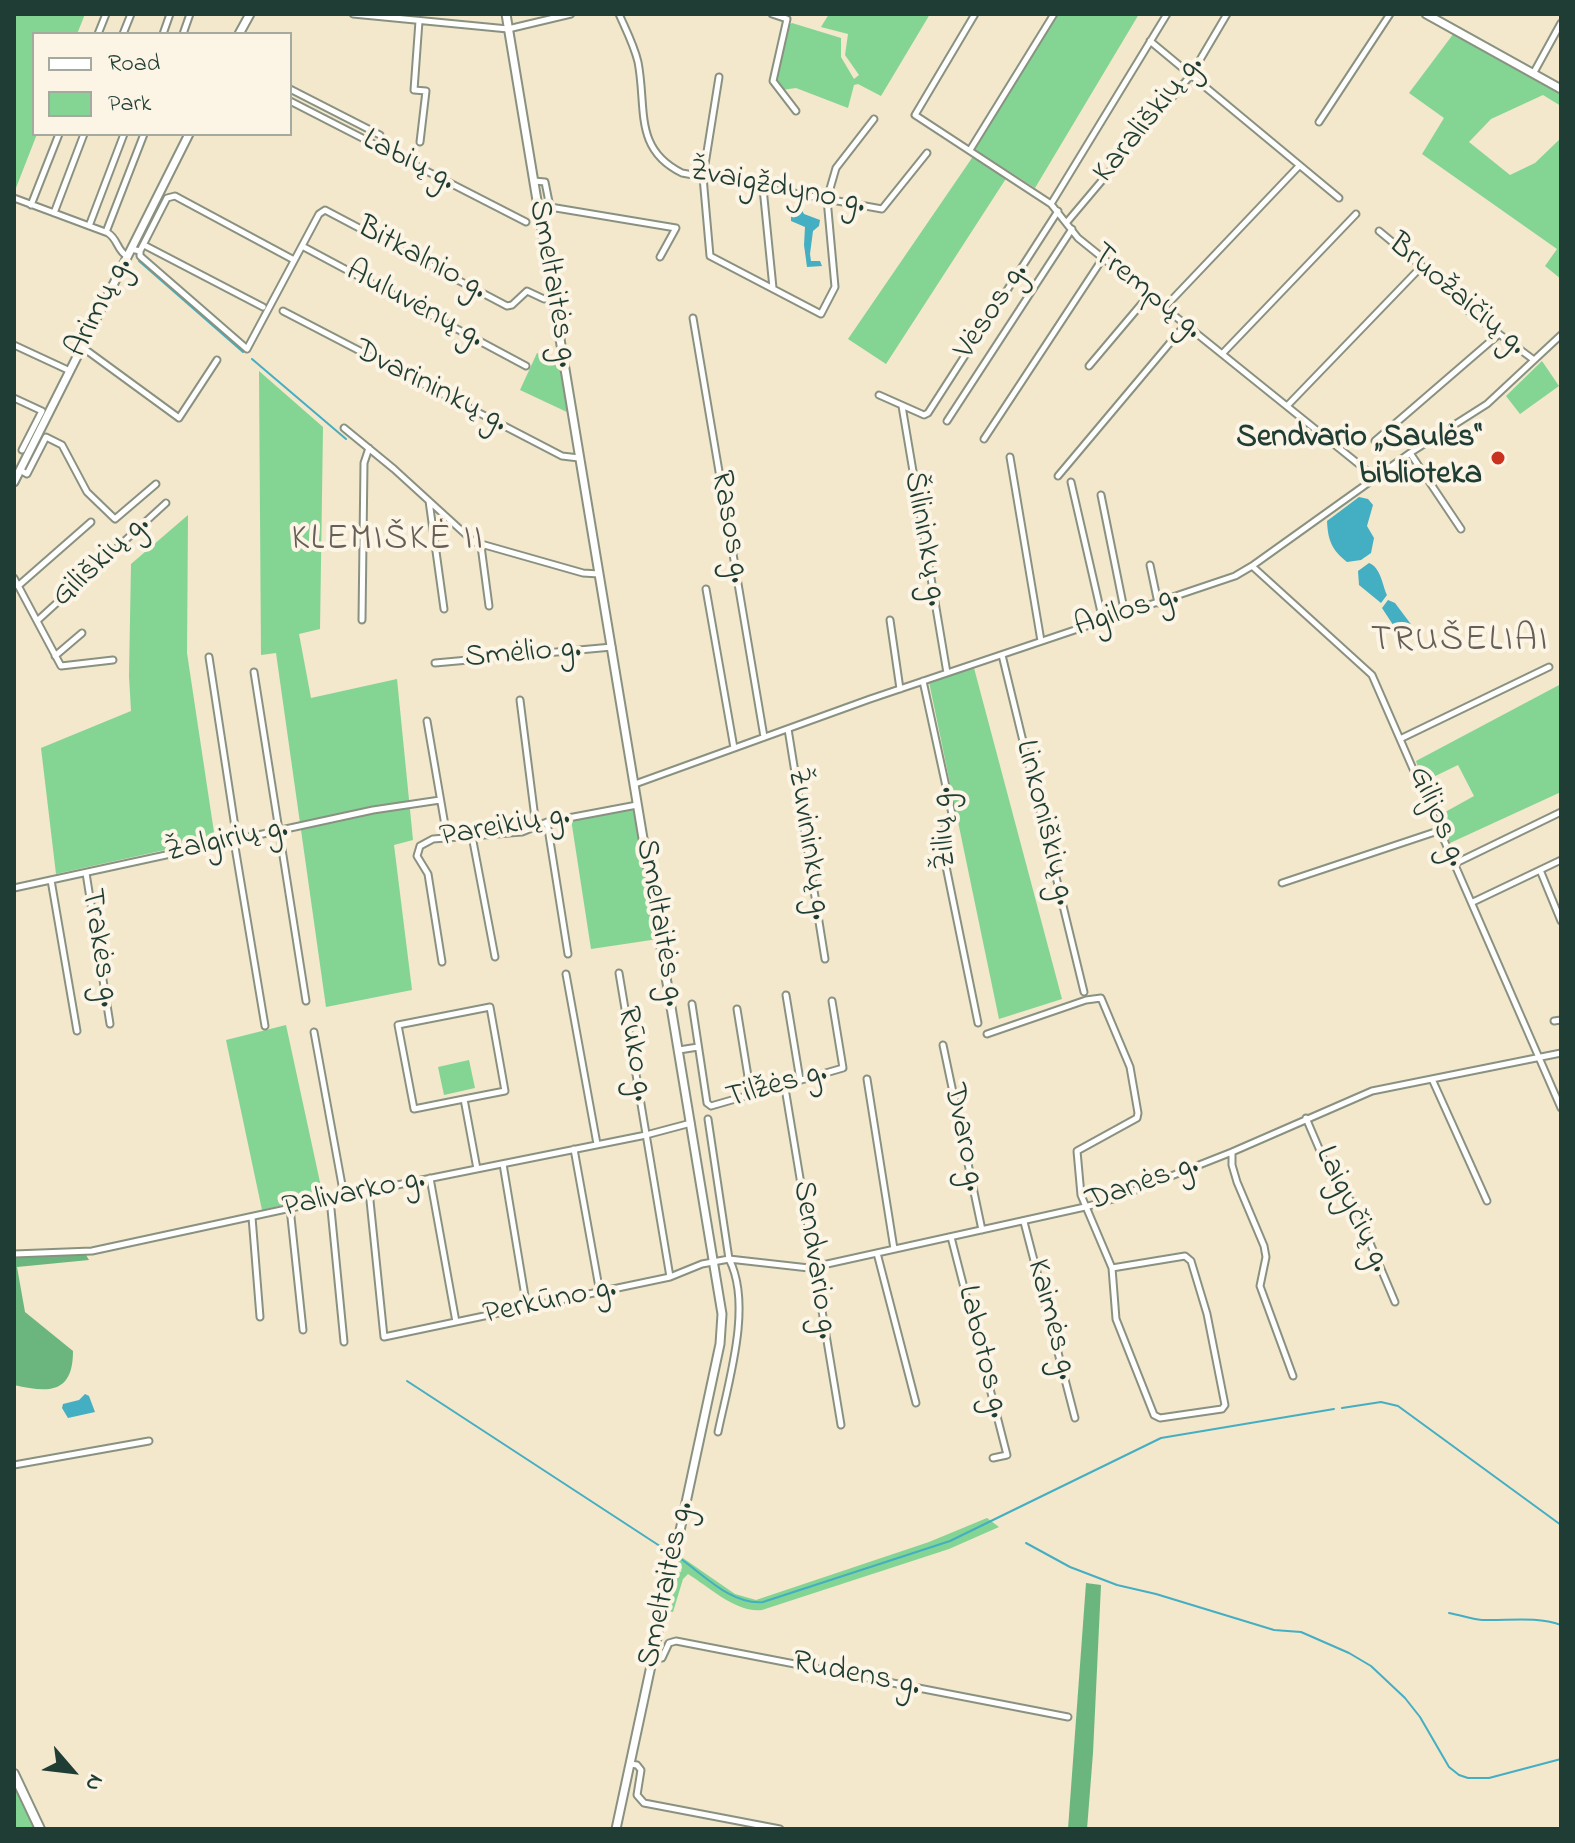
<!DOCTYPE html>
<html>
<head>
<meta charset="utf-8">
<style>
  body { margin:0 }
  #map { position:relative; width:1575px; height:1843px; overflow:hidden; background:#f3e7cc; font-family:"Indie Flower",sans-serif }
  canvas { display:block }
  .frame { position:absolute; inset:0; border:16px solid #1f3d34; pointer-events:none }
  .legend { position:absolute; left:32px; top:32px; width:260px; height:104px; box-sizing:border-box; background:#fcf5e5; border:2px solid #a4ab9e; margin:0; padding:10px 14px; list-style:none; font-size:24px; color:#1f3d34 }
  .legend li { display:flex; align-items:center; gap:16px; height:40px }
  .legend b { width:40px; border:2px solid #a4ab9e }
  .north { position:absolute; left:32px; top:1731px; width:80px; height:80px; -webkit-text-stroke:6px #fcf5e5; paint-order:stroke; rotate:118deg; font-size:22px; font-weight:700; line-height:32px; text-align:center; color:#1f3d34 }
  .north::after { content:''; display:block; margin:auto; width:28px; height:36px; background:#1f3d34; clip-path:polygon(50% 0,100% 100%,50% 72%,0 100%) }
</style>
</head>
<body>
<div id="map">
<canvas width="1575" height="1843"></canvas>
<div class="frame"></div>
<ul class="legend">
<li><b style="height:10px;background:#fff"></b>Road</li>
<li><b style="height:22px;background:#84d494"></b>Park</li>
</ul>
<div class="north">N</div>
</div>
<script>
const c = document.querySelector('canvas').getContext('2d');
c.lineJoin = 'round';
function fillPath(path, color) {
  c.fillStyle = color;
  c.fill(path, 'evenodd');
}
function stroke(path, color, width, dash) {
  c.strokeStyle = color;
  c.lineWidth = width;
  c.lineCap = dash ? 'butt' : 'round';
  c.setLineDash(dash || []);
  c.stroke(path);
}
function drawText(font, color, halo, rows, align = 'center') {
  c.font = font + ' "Indie Flower",sans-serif';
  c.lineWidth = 8;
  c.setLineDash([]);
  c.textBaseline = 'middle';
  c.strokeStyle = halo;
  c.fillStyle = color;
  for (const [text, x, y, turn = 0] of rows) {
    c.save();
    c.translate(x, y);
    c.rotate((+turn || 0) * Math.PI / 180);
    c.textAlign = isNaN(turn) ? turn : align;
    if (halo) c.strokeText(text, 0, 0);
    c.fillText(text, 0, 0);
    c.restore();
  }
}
fillPath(new Path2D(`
  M14,14h71l-8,20h-43v100h3l-23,59z
  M829,14h101l-49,82 -23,-12 -4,1 -6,23 -52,-20 -14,2 -6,-7 11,-57 5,-3 49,15v19l13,22 5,-4 -14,-20 3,-21 -27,-7z
  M1057,14h82l-104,174 -61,-39z
  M1454,33l107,60v13l-18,-11 -52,24 -22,23 41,33 25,-12 26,-25v141l-16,-13 12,-17 -135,-95 22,-36 -35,-25z
  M974,155l33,22 -121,187 -38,-25z
  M537,353l24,10 8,50 -49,-23z
  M1542,361l17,25 -39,28 -14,-18z
  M259,371l64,56 -3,202 -21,5 12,64 86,-19 16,161 -19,5 18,145 -86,17 -50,-354 -15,2z
  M188,515l-1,138 28,186 -159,35 -15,-126 90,-37 -2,-35 2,-112z
  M974,668l88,331 -63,20 -70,-337z
  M1561,684v108l-111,51 -12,-27 36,-20 -16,-31 -35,17 -7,-21z
  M636,807l22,132 -67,10 -20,-130z
  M286,1025l37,171 -61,14 -36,-170z
  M469,1060l6,28 -31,7 -6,-28z
  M987,1518l12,9 -50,22 -187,61c-26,3 -53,-23 -74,-36l-5,5 -10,33 -6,-1 9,-38 5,-1 1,-5 -5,-3 3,-8 55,38 21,6 173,-58z
  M14,1781l21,48h-21z`), '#84d494');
fillPath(new Path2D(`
  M79,1253l7,2 3,5 -72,7 8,45 48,39c0,45 -27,41 -59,34v-129z
  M1086,1583l15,2 -8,168 -6,76h-19z`), '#6bb67e');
fillPath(new Path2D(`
  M794,206l6,1 4,7 16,6 -1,6 -6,5 -3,23 1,7h9l2,5 -15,1 -3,-22 1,-18 -14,-6v-9z
  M1359,497l9,2 5,6 -6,21 7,12 -3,15 -10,7 -14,2c-15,-12 -19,-21 -20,-41z
  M1369,563c12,5 13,21 18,32l-6,8 -22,-18 -1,-14z
  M1388,600l7,3 18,24v6l-7,6 -5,-2 -19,-29z
  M85,1394l4,2 6,16 -27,6 -6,-10 1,-4 16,-4z`), '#44aec3');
stroke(new Path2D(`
  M139,261l104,91
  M252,359l94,80
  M407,1381l262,171
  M1342,1408l39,-6 17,4 163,119
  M1026,1543l44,24 47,18 39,9 118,36 27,2 48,21 22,13 34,32 15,19 29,50 10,8 9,3h21l72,-19
  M681,1559c24,17 51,46 82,43l187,-61 211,-103 173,-29
  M1449,1613c11,2 22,6 33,7 26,1 54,-4 79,5`), '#44aec3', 2);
const street = new Path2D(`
  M353,14l155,15 63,-15
  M619,14c7,16 15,31 19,48 9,46 -5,87 44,111l200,36 45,-56
  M772,14l15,5 -14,62 23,30
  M975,14l-60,101 136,89 27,34 298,240
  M419,21l-5,69 12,1 -6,51
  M98,34l8,-20
  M123,34l8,-20
  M163,34l7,-20
  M183,34l7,-20
  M1150,41l189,157
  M1533,74l28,-51
  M719,77l-16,100 7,79 111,58 14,-27 -8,-88 9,-31 38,-49
  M290,89l90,46
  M290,101l236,121
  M1319,122l71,-108
  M970,150l84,-136
  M534,181l11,1 5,25 126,21 -16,29
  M763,188l10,100
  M14,198l94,35c10,6 9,18 19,23
  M1051,204l116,-190
  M31,205l28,-71
  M54,213l30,-79
  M1067,222l124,-147 36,-61
  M89,226l35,-92
  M1379,231l63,52 25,27 67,50
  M106,232l38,-98
  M144,245l119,62
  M302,246l224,120
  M131,249l9,2 27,-53 8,-2 119,64
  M140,251v5l107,93 72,-135 6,-4 182,96 5,-1 15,-14 17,8h9
  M1164,308l135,-142
  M283,311l279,145 17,2
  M693,318l71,419
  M14,345l56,26
  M82,347l97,71 38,-58
  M1222,354l134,-140
  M1089,366l60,-71
  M879,395l45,20 4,-2 130,-202
  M14,398l28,13 -20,39
  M902,406l45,267
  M1287,406l135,-140
  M947,421l125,-192
  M344,428l50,41 80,73 109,31 16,1
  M984,439l119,-181
  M1375,441l124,-107
  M1410,453l51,76
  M1010,457l31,184
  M20,470l7,4 19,-37 16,8 25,47 28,27 41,-35
  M1058,476l127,-151
  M1071,482l32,139
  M1101,495l24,119
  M429,501l15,108
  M481,546l8,60
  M1150,565l8,38
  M1252,566l120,109 189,433
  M14,578l47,88 52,-6
  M18,586l73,-64
  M706,589l28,159
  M362,620l2,-157 5,-15
  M890,620l10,69
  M37,621l129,-118
  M1002,655l82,337
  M55,656l27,-23
  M209,657l28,183
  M435,663l177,-16
  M254,672l52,329
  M923,681l29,133 -12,23 38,186
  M520,700l16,126
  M427,721l20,116
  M788,729l37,230
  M1402,738l147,-71
  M635,784l235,-85 365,-123 17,-10 158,-113 77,-49 74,-69
  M547,822l21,132
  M472,836l23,121
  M234,841l31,185
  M1456,863l105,-51
  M1540,870l21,51
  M86,873l24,151
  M51,880l26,151
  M1282,883l159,-53
  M14,888l359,-78 67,-10
  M1473,902l88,-42
  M442,962l-14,-88 -11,-18 3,-10 13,-7 89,-7 25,-10 90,-17
  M619,973l51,304
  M566,974l31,170
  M786,995l14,85
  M692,1004l15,99 4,3 132,-38 -11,-67
  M737,1009l14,86
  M1554,1021l7,-1
  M314,1032l30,164
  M987,1034l99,-34 15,-2 29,69 8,46 -1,5 -60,33 4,44 31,73 73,-12 6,5 16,53 18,91 -3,4 -62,9 -6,-3 -38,-96 -4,-51
  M943,1045l39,185
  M679,1050l19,-3
  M867,1079l27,170
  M1432,1079l55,122
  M786,1094l55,331
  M464,1099l-50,10 -16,-84 92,-18 15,84 -41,8 13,70
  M1306,1118l27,63 20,22 42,99
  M708,1119l21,140c24,46 -1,124 -11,173
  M574,1149l26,144
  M1232,1152v13l5,17 27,64 2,11 -6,29 33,90
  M503,1164l24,144
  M430,1178l26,144
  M369,1191l15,146 286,-60 32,-13 27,-5 80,9 276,-61 28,-8 119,-47 140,-61 189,-38
  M330,1199l14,143
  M290,1208l13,122
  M252,1217l8,100
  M1024,1222l51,196
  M951,1237l56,218 -14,3
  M877,1253l39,150
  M14,1254l78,-3 310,-67 244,-49 45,-12
  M14,1465l135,-24
  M653,1656l9,2 7,-15 7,-2 392,76
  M630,1764l7,1 4,5 -4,25 7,8 136,26`);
const secondary = new Path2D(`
  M506,14l216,1300 -2,30 -104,485
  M1426,14l135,75
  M239,34l11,-20
  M14,482l175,-348`);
const primary = new Path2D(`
  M14,1774l26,55`);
stroke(street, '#899280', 9);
stroke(secondary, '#899280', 11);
stroke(primary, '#899280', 12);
stroke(street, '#fff', 5);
stroke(secondary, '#fff', 7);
stroke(primary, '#fff', 8);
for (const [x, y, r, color] of [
  [1498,458,8,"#c8321e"]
]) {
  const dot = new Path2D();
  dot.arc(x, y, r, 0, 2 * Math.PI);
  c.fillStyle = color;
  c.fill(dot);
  stroke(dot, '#fcf5e5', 3);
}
drawText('32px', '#1f3d34', '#fcf5e5', [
  ["Karališkių g.",1150,120,-51],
  ["Labių g.",408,162,27],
  ["Žvaigždyno g.",777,189,11],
  ["Bitkalnio g.",421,260,28],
  ["Smeltaitės g.",551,284,80],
  ["Trempų g.",1146,293,39],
  ["Bruožaičių g.",1456,296,40],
  ["Auluvėnų g.",414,306,28],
  ["Arimų g.",101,308,-63],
  ["Vėsos g.",993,312,-57],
  ["Dvarininkų g.",430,388,27],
  ["Rasos g.",728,527,80],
  ["Šilininkų g.",923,539,80],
  ["Giliškių g.",102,562,-43],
  ["Agilos g.",1127,613,-18],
  ["Smėlio g.",523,655,-5],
  ["Gilijos g.",1436,817,67],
  ["Linkoniškių g.",1043,823,76],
  ["Pareikių g.",505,828,-10],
  ["Žilių g.",946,828,-93],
  ["Žalgirių g.",227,842,-12],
  ["Žuvininkų g.",807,844,81],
  ["Smeltaitės g.",658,923,80],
  ["Trakės g.",98,948,81],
  ["Rūko g.",633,1054,80],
  ["Tilžės g.",777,1087,-16],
  ["Dvaro g.",962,1138,78],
  ["Danės g.",1143,1185,-20],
  ["Palivarko g.",354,1195,-12],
  ["Laigyčių g.",1351,1210,64],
  ["Sendvario g.",813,1260,81],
  ["Perkūno g.",550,1303,-12],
  ["Kaimės g.",1050,1320,75],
  ["Labotos g.",981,1352,76],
  ["Smeltaitės g.",668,1585,-78],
  ["Rudens g.",856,1676,11]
]);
drawText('bold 32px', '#1f3d34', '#fcf5e5', [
  ["Sendvario „Saulės“",1482,440],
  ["biblioteka",1482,477]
], 'right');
c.letterSpacing = '2px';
drawText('36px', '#665f57', '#fcf5e5', [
  ["KLEMIŠKĖ II",388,542],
  ["TRUŠELIAI",1460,643]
]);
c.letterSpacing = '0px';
</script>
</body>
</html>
